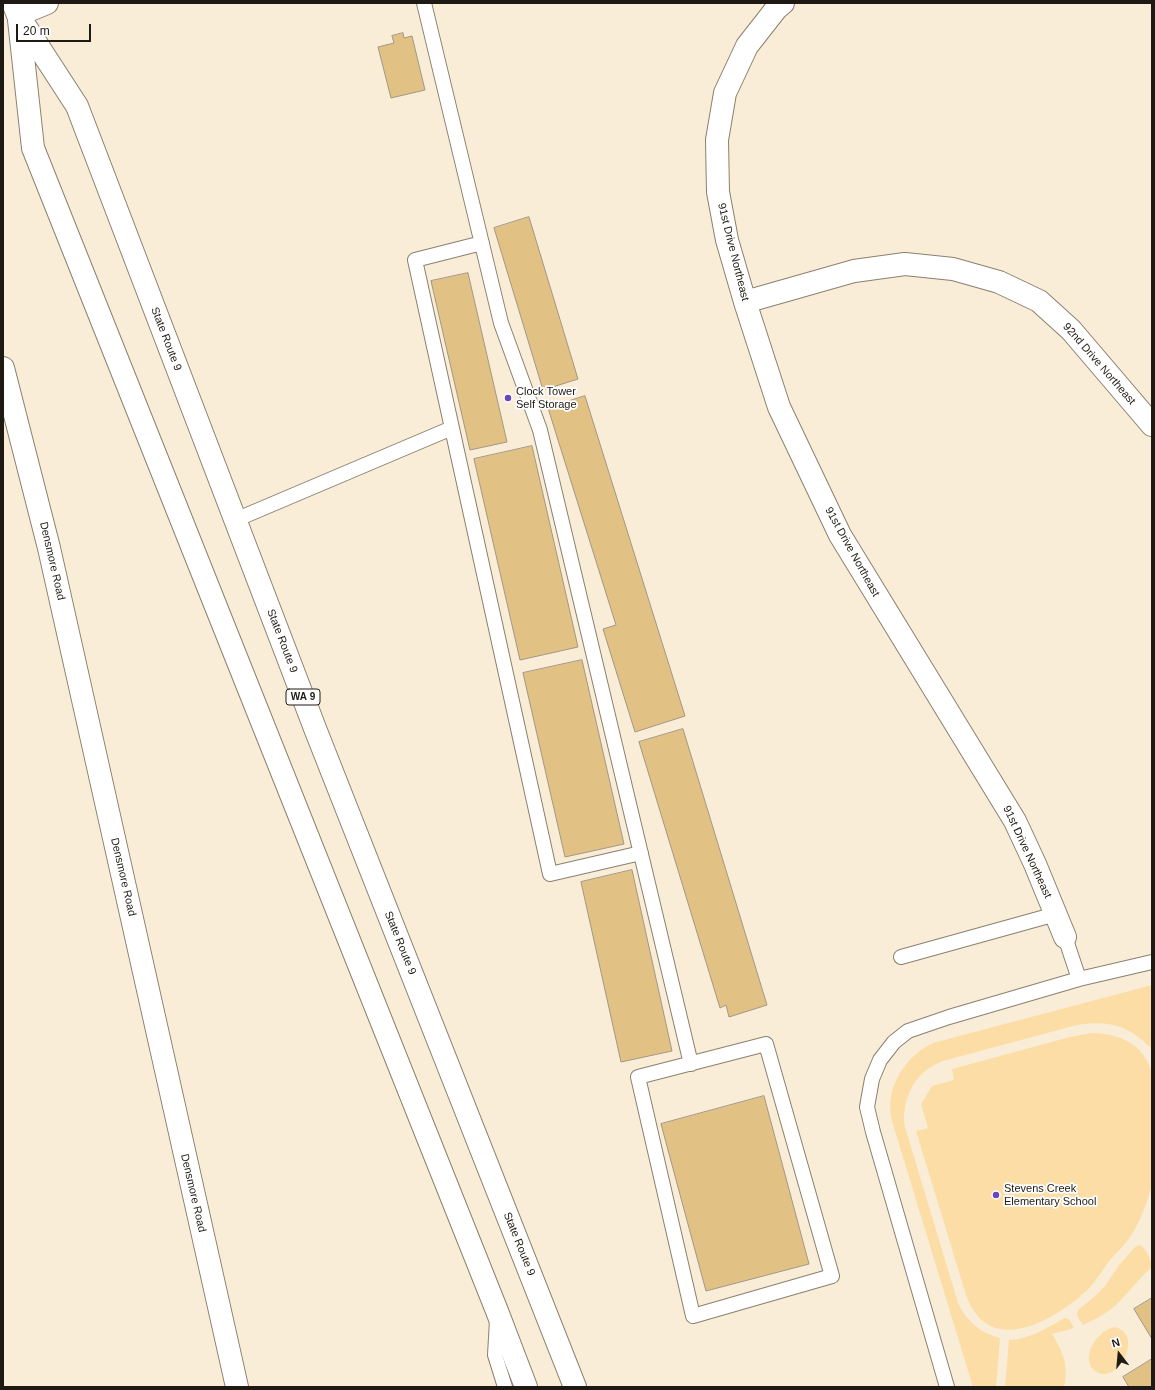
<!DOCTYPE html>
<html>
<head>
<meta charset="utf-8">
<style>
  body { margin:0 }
  #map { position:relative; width:1155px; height:1390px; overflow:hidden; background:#f9edd8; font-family:Helvetica,sans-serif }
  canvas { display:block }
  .frame { position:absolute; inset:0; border:4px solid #1e1a13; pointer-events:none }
  .north { position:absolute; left:1099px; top:1334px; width:40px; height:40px; -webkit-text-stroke:3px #fff; paint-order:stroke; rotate:344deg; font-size:11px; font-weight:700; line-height:16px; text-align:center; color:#1e1a13 }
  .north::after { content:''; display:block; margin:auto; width:14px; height:18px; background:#1e1a13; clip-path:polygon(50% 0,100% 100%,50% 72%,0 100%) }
  .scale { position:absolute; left:16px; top:24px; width:75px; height:18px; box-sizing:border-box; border:2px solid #1e1a13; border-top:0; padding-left:5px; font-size:12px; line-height:14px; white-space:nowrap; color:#1e1a13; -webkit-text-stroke:3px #fff; paint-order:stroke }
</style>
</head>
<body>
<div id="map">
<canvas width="1155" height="1390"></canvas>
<div class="frame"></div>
<div class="north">N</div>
<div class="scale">20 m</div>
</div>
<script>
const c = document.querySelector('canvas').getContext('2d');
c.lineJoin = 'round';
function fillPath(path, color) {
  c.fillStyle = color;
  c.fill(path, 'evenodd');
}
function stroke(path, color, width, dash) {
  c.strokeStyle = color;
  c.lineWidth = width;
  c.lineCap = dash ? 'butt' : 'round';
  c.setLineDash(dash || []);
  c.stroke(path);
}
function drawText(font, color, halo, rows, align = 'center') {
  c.font = font + ' Helvetica,sans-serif';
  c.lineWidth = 3.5;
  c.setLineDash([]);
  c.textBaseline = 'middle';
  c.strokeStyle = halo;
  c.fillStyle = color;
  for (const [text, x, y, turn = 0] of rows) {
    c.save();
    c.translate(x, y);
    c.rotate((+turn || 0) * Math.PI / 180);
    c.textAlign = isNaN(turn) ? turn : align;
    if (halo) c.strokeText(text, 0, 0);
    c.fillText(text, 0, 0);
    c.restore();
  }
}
fillPath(new Path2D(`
  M1152,985v62h-2c-22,-22 -43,-27 -73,-22l-134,36c-7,3 -13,6 -19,11 -14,12 -23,36 -19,55l53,176c9,19 22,30 42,35l-4,49h-23l-81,-266c-8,-32 12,-64 41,-78z
  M1091,1033c28,0 53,11 61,40 2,10 0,23 0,33 0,18 0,36 0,54 0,8 1,17 0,25 -4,14 -9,29 -16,42 -6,13 -16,22 -26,33 -9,11 -15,24 -26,33 -34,30 -96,64 -118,2l-50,-164 12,-3 -7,-24 11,-18 22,-6 -2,-11 118,-32z
  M1140,1245c6,4 12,15 12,22 -12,10 -21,23 -32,34 -10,11 -24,18 -37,24l-6,-9 1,-6 17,-14 10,-10 14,-21 17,-19z
  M1065,1318l4,1 5,9 -22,6c11,18 17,32 12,53h-59l4,-47c22,-1 37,-12 56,-22z
  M1115,1327c31,8 1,60 -20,44 -16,-13 2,-41 20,-44z`), '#fcdda6');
const building = new Path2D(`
  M403,33l1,5 8,-2 13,54 -34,8 -13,-51 16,-4 -2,-7z
  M529,217l49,162 -35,11 -49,-162z
  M468,273l39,169 -37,8 -39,-169z
  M585,396l100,320 -50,16 -32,-103 13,-4 -68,-217z
  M532,446l46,201 -58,13 -46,-201z
  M582,660l42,184 -59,13 -42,-184z
  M683,729l84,276 -38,12 -3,-12 -6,3 -81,-266z
  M632,870l40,181 -51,11 -40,-180z
  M764,1096l45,168 -103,27 -45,-167z
  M1152,1298v41l-18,-30z
  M1152,1359v28h-23l-6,-10z`);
fillPath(building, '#e2c185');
stroke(building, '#a29784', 1);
const lane = new Path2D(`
  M424,3l77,320 39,107 151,634
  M482,243l-67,17 135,614 91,-21
  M235,520l217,-92
  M1065,937l14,42
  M901,957l155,-43
  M766,1044l66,232 -139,40 -55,-239z
  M497,1320l-2,35 10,32
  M947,1387l-74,-255 -6,-25 5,-28 8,-19 14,-18 14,-11 41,-14 130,-38 73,-17`);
const street = new Path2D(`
  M783,3l-7,6 -29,37 -22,47 -8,47 1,52 9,48 18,62 34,105 61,128 175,286 20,43 30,73
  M745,302l109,-31 51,-7 48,5 46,13 40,19 32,29 81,95
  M3,368l46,180 188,839`);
const secondary = new Path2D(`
  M18,15l29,-12`);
const primary = new Path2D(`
  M13,3l5,12 59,91 239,625 259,656
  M19,20l14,128 464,1163 29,76`);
stroke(lane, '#8b806e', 16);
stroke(street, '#8b806e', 24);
stroke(secondary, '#8b806e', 24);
stroke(primary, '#8b806e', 24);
stroke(lane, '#fff', 14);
stroke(street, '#fff', 22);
stroke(secondary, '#fff', 22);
stroke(primary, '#fff', 22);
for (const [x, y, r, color] of [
  [508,398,4,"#6c45bd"],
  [996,1195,4,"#6c45bd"]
]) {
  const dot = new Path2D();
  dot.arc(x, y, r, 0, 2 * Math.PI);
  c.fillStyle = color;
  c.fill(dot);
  stroke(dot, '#fff', 1.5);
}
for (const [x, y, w] of [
  [303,697,34]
]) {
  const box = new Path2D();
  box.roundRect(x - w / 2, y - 8, w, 16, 3);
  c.fillStyle = '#fff';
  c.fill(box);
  stroke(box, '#1e1a13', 1);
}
drawText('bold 10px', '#1e1a13', null, [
  ["WA 9",303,697]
]);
drawText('11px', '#1e1a13', '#fff', [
  ["91st Drive Northeast",733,252,76],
  ["State Route 9",166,339,69],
  ["92nd Drive Northeast",1099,364,49],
  ["91st Drive Northeast",852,552,61],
  ["Densmore Road",52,561,77],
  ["State Route 9",282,641,69],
  ["91st Drive Northeast",1027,852,65],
  ["Densmore Road",123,877,77],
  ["State Route 9",400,943,68],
  ["Densmore Road",193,1193,77],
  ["State Route 9",519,1244,68]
]);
drawText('11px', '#1e1a13', '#fff', [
  ["Clock Tower",516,392],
  ["Self Storage",516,405],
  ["Stevens Creek",1004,1189],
  ["Elementary School",1004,1202]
], 'left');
</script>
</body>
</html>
